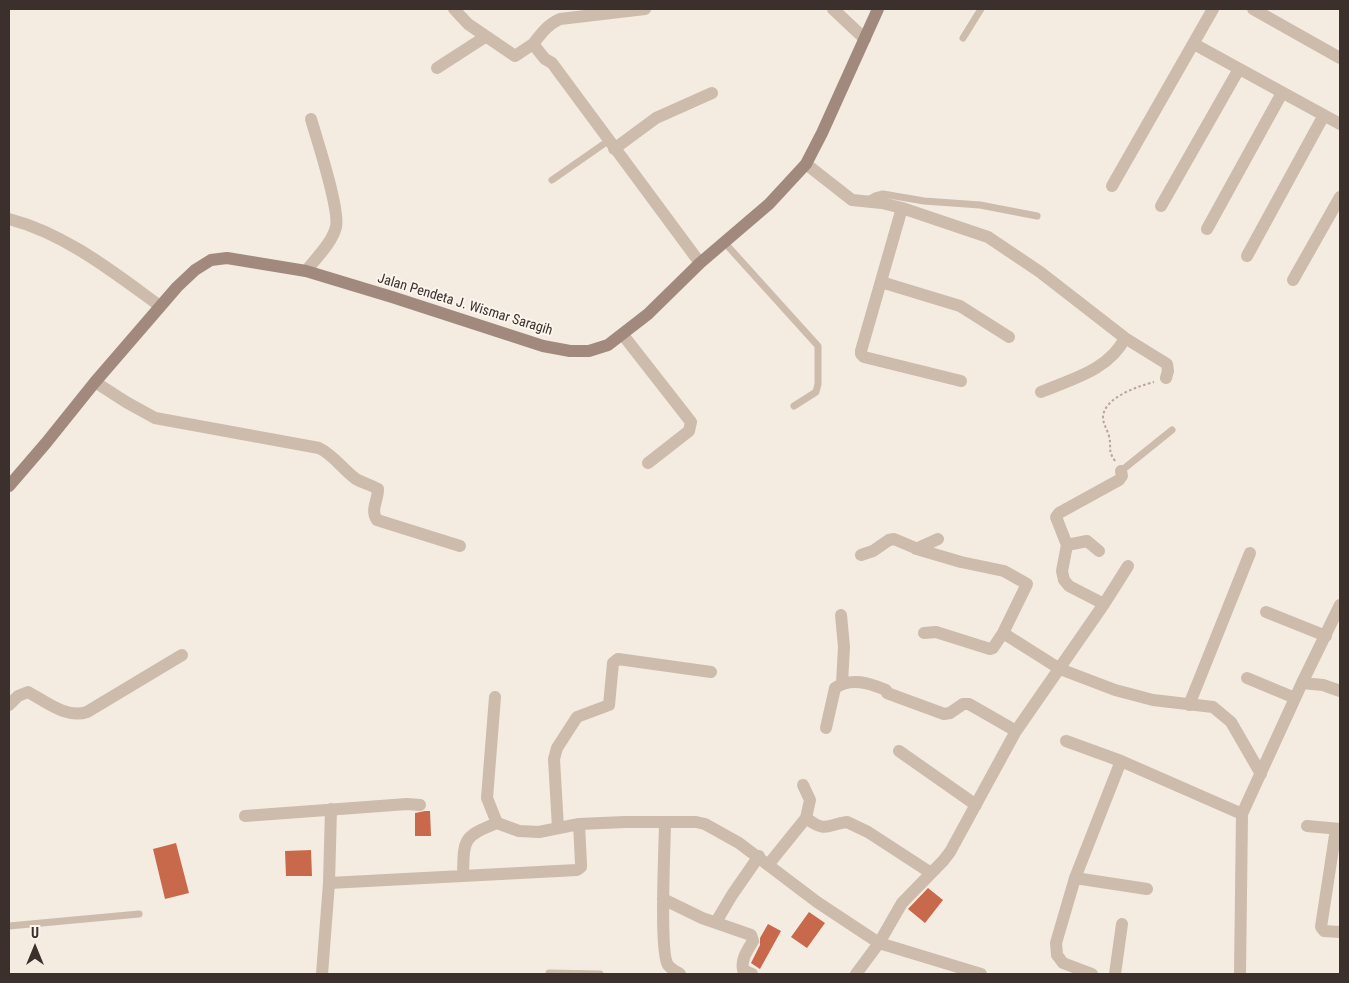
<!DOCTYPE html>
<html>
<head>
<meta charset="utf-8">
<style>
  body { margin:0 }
  #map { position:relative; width:1349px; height:983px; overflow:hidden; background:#f4ebe1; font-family:"Roboto Condensed",sans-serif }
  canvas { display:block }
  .frame { position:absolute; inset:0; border:10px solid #3b302b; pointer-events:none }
  .north { position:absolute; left:10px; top:923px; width:50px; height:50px; -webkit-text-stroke:4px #fbf5ee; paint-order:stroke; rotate:0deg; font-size:14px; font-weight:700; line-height:20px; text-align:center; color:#3b302b }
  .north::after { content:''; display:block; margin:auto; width:18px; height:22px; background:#3b302b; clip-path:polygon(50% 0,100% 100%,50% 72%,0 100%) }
</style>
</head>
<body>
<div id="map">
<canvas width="1349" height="983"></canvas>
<div class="frame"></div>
<div class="north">U</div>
</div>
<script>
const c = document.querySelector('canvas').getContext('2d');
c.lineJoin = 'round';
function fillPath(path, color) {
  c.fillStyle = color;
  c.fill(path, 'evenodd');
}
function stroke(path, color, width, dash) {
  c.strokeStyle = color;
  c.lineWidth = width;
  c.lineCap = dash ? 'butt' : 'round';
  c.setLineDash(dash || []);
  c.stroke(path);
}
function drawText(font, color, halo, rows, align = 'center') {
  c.font = font + ' "Roboto Condensed",sans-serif';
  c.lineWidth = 4;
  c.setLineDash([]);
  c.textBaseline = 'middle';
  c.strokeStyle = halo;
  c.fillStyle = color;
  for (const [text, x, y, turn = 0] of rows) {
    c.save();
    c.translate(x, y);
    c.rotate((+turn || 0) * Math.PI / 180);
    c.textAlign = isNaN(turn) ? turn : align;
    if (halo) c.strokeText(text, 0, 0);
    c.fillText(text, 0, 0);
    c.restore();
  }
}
fillPath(new Path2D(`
  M425,811h5l1,25h-16v-23z
  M176,843l13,50 -24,6 -12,-50z
  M311,850l1,26h-26l-1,-25z
  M928,888l15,12 -18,23 -17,-14z
  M809,912l16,11 -18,25 -16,-11z
  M768,924l13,7 -21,38 -9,-6 9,-18v-7z`), '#c8694b');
stroke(new Path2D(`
  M1115,461c-8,-11 -3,-14 -6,-25 -2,-7 -6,-12 -6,-19 1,-20 36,-31 51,-35`), '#b9a596', 2, [2.5, 2.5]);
stroke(new Path2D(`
  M963,38l18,-29
  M552,180l56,-39
  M868,200l7,-4 8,-2 41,7 56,4 57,11
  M724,242l94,104v38l-2,8 -22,14
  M1121,471l51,-41
  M9,926l130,-12
  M549,973l51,1`), '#cdbbac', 7);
stroke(new Path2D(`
  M454,9l14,15 47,32 18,-12 12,15 7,4 148,200
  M833,9l32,30
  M1253,9l87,49
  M533,44c8,-10 15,-20 27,-25l85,-10
  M1194,44l146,80
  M437,68l48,-31
  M614,149l42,-31 56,-25
  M806,164l46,36 30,3 20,5 86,29 52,35 85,66 42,26 1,7 -2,7
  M1112,186l101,-177
  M1161,206l78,-137
  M902,208l-41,143v3l3,3 97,24
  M9,219c57,15 104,53 151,87
  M1207,229l75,-136
  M1247,256l77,-141
  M306,271c10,-13 26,-28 30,-44 4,-18 -19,-87 -25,-108
  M1293,280l47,-83
  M881,282l79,24 49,31
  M623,335l68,87 -2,9 -41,32
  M95,382l31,20 29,16 164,30c16,8 23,21 37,31 7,4 15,6 22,10 0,12 -8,21 -1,31l83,26
  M1041,392c31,-13 68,-22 84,-54
  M1067,545l20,-4 12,10
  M916,549l22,-10
  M861,555l12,-4 16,-11 5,-1 26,11 41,12 43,9 23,13 -24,49 -10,15 -3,1 -54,-17 -12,1
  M1104,604l-35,-18 -5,-6 -2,-9 5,-26 -11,-28 3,-4 60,-33 3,-4 -1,-5
  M1266,612l60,24
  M841,615l3,32 -2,36
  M1003,633l57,36 55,21 38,10 60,7 18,15 30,52
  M1247,678l48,20
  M1302,683l21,2 17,6
  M495,697l-8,101 10,25
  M9,705l9,-9 10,-4c17,9 38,27 59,20l95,-57
  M1189,705l61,-152
  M826,728l9,-40c16,-11 34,-5 51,2l1,3 57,21 6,-1 13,-9h6l47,27
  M1066,741l55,20 121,53
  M899,751l77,54
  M245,816l162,-12 13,1
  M806,818c21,16 21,6 41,4l21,10 63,41
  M665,822c0,22 -6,130 3,143 3,4 9,7 12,9
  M1307,826l33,3
  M558,828l-4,-69 3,-11 20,-31 32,-12 4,-42 5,-4 93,13
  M1336,829l-15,98 3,4 16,1
  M768,865l38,-47 4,-18 -7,-15
  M463,876c1,-37 -1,-39 34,-53l22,8 20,1 40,-8 46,-2h71l9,2 34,19 78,59 62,41 102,31
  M1075,878l72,11
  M329,883l248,-13 4,-3v-3l-2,-40
  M663,899l39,19 49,17 2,6c-6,10 -12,18 -10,29l9,4
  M716,922l16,-27 27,-39
  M322,974l7,-91 2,-74
  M856,974l23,-31 23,-40 41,-42 7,-9 66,-121 88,-127 24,-38
  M1092,974l-29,-11 -6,-8 -1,-12 19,-65 46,-117
  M1115,974l7,-50
  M1240,974l2,-160 60,-131 38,-78`), '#cdbbac', 12);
stroke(new Path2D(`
  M9,486l37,-43 49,-61 82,-95 18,-17 16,-10 16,-2 79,13 86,26 151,49 27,5h19l19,-6 40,-31 52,-51 69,-59 37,-40 16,-31 56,-124`), '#a18a7d', 12);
drawText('14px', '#3b302b', '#fbf5ee', [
  ["Jalan Pendeta J. Wismar Saragih",465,305,17]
]);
</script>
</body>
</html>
